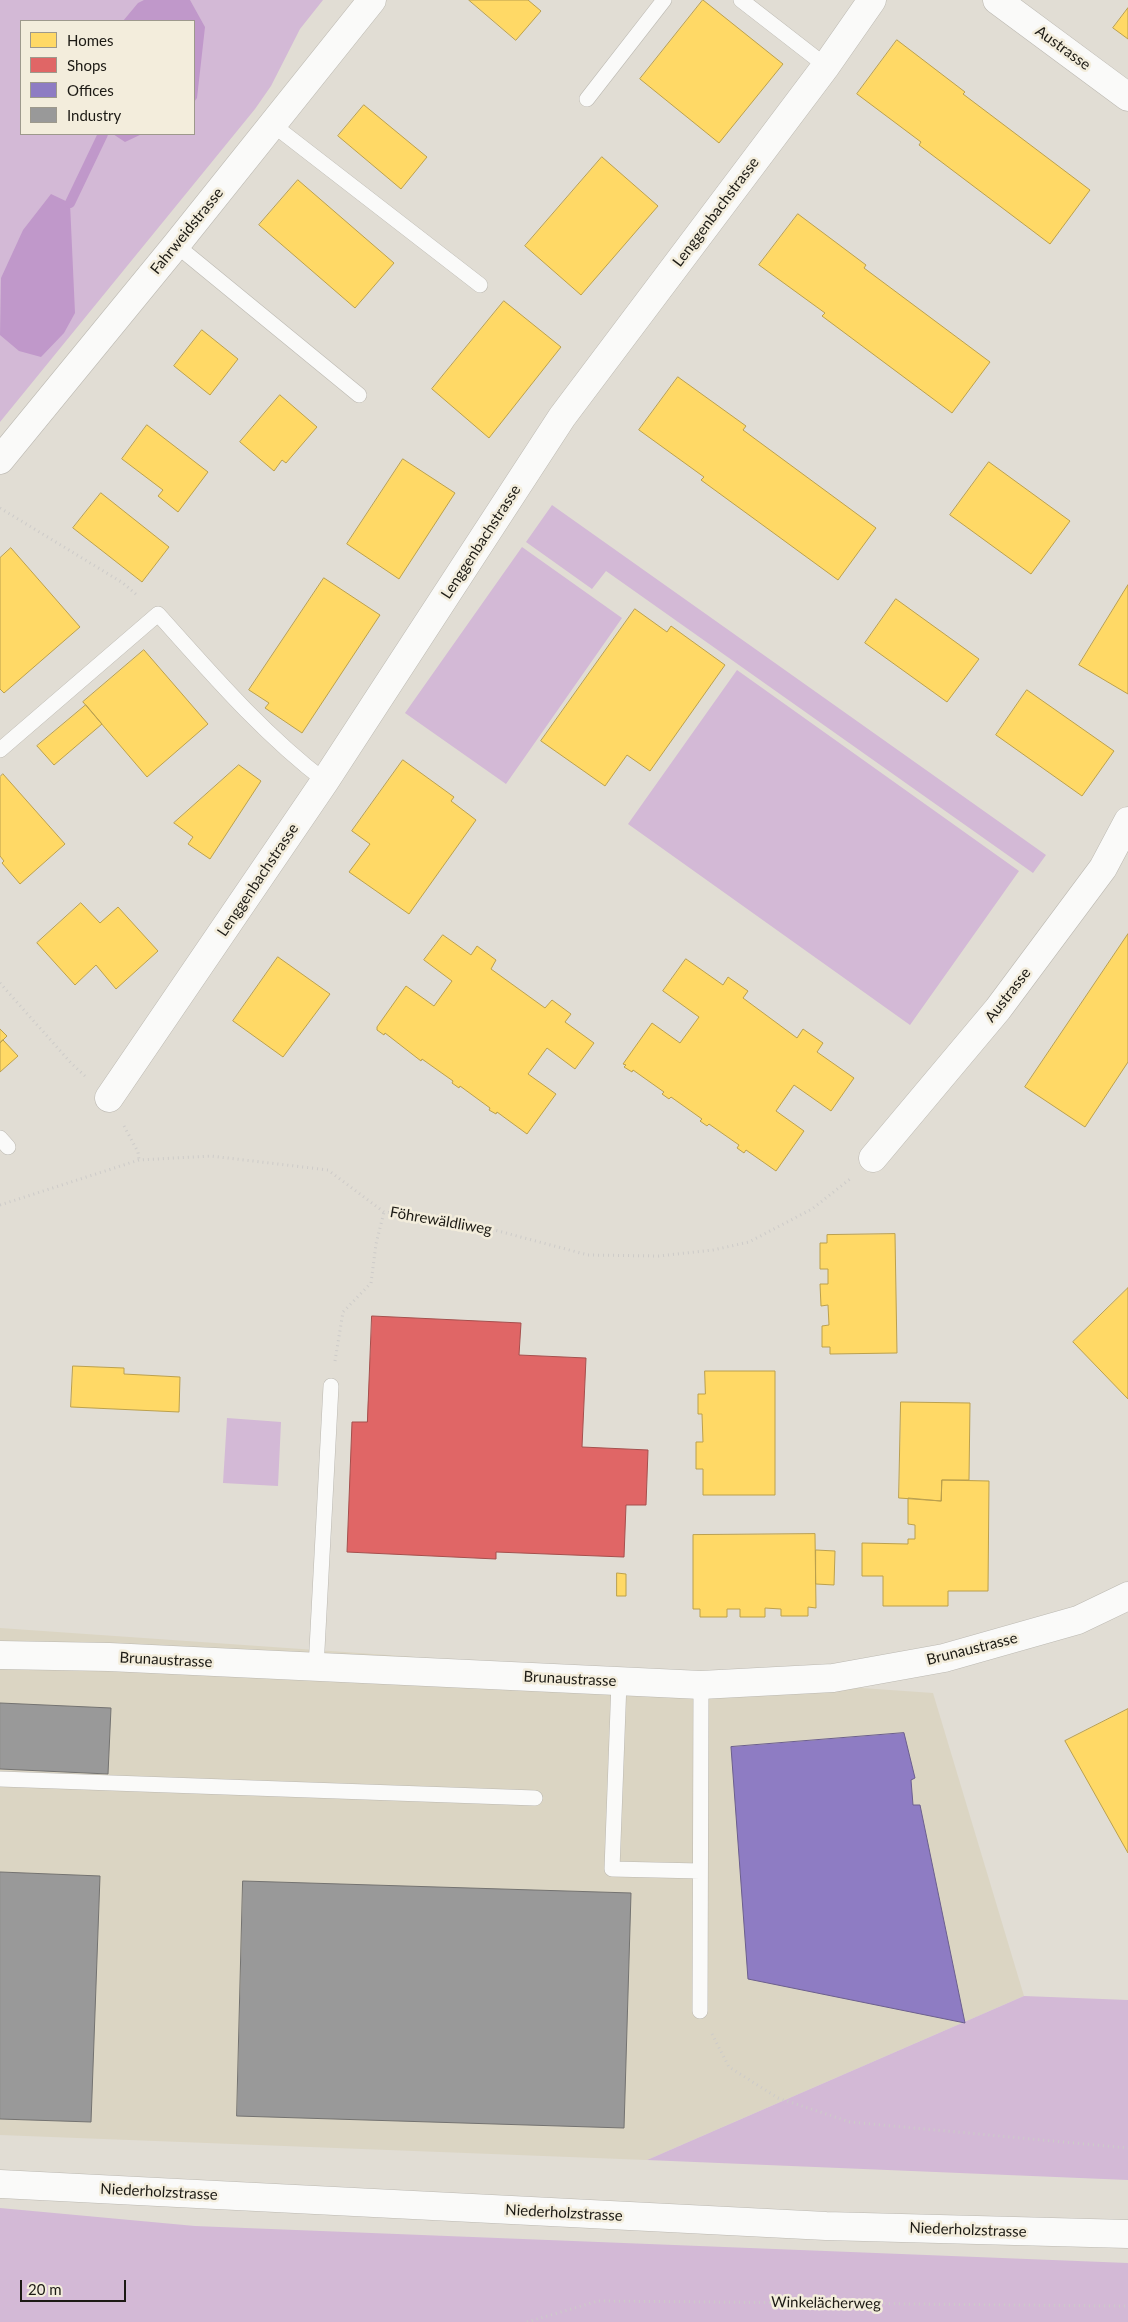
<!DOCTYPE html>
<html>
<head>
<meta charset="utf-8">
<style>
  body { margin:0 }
  #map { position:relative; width:1128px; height:2322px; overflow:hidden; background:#e1ddd4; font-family:Lato,sans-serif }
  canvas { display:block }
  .legend { position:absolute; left:20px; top:20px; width:175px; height:115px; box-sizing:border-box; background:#f3eddc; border:1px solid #9d998c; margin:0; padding:6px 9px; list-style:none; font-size:15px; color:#1c1a14 }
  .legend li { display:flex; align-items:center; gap:10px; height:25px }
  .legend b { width:25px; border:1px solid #9d998c }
  .scale { position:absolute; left:20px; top:2280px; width:106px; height:22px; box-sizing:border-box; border:2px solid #1c1a14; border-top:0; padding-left:6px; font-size:15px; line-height:18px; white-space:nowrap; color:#1c1a14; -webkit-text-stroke:4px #f3eddc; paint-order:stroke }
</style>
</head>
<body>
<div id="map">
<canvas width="1128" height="2322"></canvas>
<ul class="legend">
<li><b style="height:14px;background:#ffd966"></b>Homes</li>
<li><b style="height:14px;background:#e06666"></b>Shops</li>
<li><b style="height:14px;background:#8e7cc3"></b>Offices</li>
<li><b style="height:14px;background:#999"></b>Industry</li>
</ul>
<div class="scale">20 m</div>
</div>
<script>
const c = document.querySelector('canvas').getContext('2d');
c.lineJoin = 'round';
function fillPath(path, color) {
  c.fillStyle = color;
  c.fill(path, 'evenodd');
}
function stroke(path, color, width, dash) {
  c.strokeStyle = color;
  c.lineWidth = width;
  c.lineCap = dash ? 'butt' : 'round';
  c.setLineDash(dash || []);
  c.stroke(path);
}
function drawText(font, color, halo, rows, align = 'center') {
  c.font = font + ' Lato,sans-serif';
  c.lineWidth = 5;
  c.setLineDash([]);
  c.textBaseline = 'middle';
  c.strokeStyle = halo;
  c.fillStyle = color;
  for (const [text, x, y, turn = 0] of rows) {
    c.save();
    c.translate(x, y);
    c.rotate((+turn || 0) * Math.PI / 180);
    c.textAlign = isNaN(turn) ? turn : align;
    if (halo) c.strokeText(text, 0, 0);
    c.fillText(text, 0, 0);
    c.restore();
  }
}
fillPath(new Path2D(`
  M0,1628l933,65 91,303 -377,164 -647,-25z`), '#dbd5c3');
fillPath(new Path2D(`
  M0,0h323l-23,29 -29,57 -16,23 -255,313zM21,21h173v113h-173z
  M552,505l494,350 -13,18 -427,-302 -14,18 -66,-47z
  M522,547l100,71 -116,166 -101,-71z
  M737,670l282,201 -109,154 -282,-201z
  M227,1418l54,4 -3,64 -55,-3z
  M1024,1996l104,4v180l-481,-20z
  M0,2208l195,18 933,37v59h-1128z`), '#d3b9d6');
fillPath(new Path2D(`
  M144,0h46l15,27 -8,71 -3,4v-81h-71l15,-18z
  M113,134h29l-17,8z
  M51,194l19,9 5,110 -11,20 -23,24 -22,-6 -19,-16 1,-57 22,-48z`), '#c098ca');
const homes = new Path2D(`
  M469,0h59l13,11 -25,29z
  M703,0l80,64 -64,79 -79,-64z
  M1128,8v31l-15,-11z
  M897,40l68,52 -2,2 127,96 -40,54 -131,-99 2,-3 -64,-48z
  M364,105l63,52 -26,32 -63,-53z
  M602,157l56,49 -77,89 -56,-49z
  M298,180l96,83 -39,45 -96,-83z
  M798,214l68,51 -2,3 126,94 -38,51 -130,-97 3,-3 -66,-48z
  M504,301l57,46 -72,91 -57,-49z
  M202,330l36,29 -28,36 -36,-29z
  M678,377l68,49 -3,4 133,98 -38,52 -137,-100 3,-3 -65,-47z
  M280,395l37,32 -31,36 -4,-3 -8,11 -34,-29z
  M147,425l61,47 -30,40 -20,-16 5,-6 -41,-31z
  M403,459l52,34 -56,86 -52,-35z
  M989,462l81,59 -39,53 -81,-59z
  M101,493l68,54 -27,35 -69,-54z
  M11,548l69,79 -76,66 -4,-4v-131z
  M324,578l56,37 -78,118 -37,-25 4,-5 -20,-13z
  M1128,585v109l-49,-29z
  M896,599l83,60 -32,43 -82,-59z
  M635,609l32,23 4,-6 54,39 -75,106 -23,-16 -22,31 -64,-45z
  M144,650l64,74 -61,53 -64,-75z
  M1027,690l87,61 -32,45 -86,-61z
  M86,705l16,19 -48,41 -17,-19z
  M403,760l51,37 -3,4 25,19 -67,94 -60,-42 21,-28 -18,-13z
  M239,765l22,16 -51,78 -22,-15 5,-7 -19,-14z
  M3,774l62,70 -45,40 -18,-21 2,-2 -4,-5v-79z
  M81,903l19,20 18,-16 40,44 -42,38 -20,-24 -21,20 -38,-42z
  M1128,934v128l-43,65 -60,-40z
  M443,935l28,20 6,-9 19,14 -5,9 54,39 7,-8 19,14 -6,8 29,21 -19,26 -28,-21 -19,26 28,20 -29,40 -30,-22 -1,2 -7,-4 1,-2 -30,-22 -1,2 -7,-5 1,-2 -31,-22 -1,2 -36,-28 -1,2 -7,-5v-3l29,-41 28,20 18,-25 -28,-21z
  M278,957l52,37 -47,63 -50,-36z
  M686,959l37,26 5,-8 20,14 -5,7 54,40 6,-9 20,14 -6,9 37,26 -23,33 -37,-26 -18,26 28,20 -28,40 -30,-21 -2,3 -7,-5 2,-3 -30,-21 -2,2 -7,-5 2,-2 -31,-22 -2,2 -7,-5 2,-2 -31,-22 -1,2 -8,-5 2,-2 -3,-1 29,-41 28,20 19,-26 -36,-26z
  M0,1029l7,7 -7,7z
  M3,1040l15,16 -18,16v-29z
  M895,1234l2,119 -67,1v-7h-8v-21l7,-1 -1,-20 -7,1 -1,-22h8v-15h-8v-26h7v-8z
  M1128,1288v111l-55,-57z
  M73,1366l51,2v6l56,3 -1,35 -108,-5z
  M705,1371h70v124h-72v-26h-7v-27h7l-1,-28h-4v-20h7z
  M901,1402l69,1 -1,77h-27l-1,21 -42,-3z
  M942,1480l47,1 -1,110h-40v15h-65v-30h-21v-33l46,1v-5h7v-14l-7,-1v-26l33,3z
  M815,1534l1,74 -8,-1v9h-27v-7l-16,-1v9h-25v-8h-13v8h-27v-8h-7v-74z
  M816,1550l19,1 -1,34 -18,-1z
  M617,1573l9,1v22h-9z
  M1128,1709v144l-63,-112z`);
fillPath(homes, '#ffd966');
stroke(homes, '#bba04d', 1);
const shops = new Path2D(`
  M372,1316l149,7 -2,32 67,3 -4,89 66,3 -2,55h-20l-2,52 -128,-5v7l-149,-7 5,-130h15z`);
fillPath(shops, '#e06666');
stroke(shops, '#a54f4d', 1);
const offices = new Path2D(`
  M904,1733l11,45 -4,2 2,25h7l45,218 -217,-44 -17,-232z`);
fillPath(offices, '#8e7cc3');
stroke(offices, '#6c5f8e', 1);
const industry = new Path2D(`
  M0,1703l111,5 -3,66 -108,-5z
  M0,1872l100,4 -9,246 -91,-3z
  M243,1881l388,12 -7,235 -387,-12z`);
fillPath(industry, '#999');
stroke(industry, '#747371', 1);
stroke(new Path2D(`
  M70,203l33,-69`), '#c098ca', 10);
const service = new Path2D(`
  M741,0l85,66
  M587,99l77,-99
  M272,124l208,161
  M176,245l183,150
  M0,750l158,-136c52,58 104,119 167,167
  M0,1138l8,9
  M316,1668l15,-282
  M619,1682l-7,187 88,2
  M0,1779l535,19
  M700,2011l1,-326`);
const minor = new Path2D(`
  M997,0l131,97
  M109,1098l216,-317 237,-364 264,-351 46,-66
  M873,1158l125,-149 105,-141 25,-47
  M0,1655l109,2 592,28 132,-7 111,-20 134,-38 50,-24`);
const tertiary = new Path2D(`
  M0,460l176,-215 196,-245`);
const secondary = new Path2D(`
  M0,2184l826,42 302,8`);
stroke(service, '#bbb8b1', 16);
stroke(minor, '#bbb8b1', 29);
stroke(tertiary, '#bbb8b1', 29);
stroke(secondary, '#bbb8b1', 29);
stroke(new Path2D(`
  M0,508l123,75 15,13
  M0,983l71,80 15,14
  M124,1126l14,26 1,8
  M0,1205l139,-45 72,-4 117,14 56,42 55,6 48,10 101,27 71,1 54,-6 36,-8 63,-33 38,-30
  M335,1361l8,-49 28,-29 5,-39 8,-32
  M712,2034l17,33 49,31 72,24 278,26
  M527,2322l71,-21 530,5`), '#cdcbc9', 3, [1, 4]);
stroke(service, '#fafaf9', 15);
stroke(minor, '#fafaf9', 28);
stroke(tertiary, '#fafaf9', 28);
stroke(secondary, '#fafaf9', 28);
drawText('15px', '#1c1a14', '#f3eddc', [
  ["Austrasse",1063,48,36],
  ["Lenggenbachstrasse",716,212,-53],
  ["Fahrweidstrasse",187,231,-51],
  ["Lenggenbachstrasse",481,542,-57],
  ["Lenggenbachstrasse",258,880,-56],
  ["Austrasse",1008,995,-52],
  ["Föhrewäldliweg",441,1221,10],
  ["Brunaustrasse",972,1649,-14],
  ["Brunaustrasse",166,1660,3],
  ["Brunaustrasse",570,1679,3],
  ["Niederholzstrasse",159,2192,3],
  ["Niederholzstrasse",564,2213,3],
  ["Niederholzstrasse",968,2230,2],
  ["Winkelächerweg",826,2303,1]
]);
</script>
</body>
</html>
